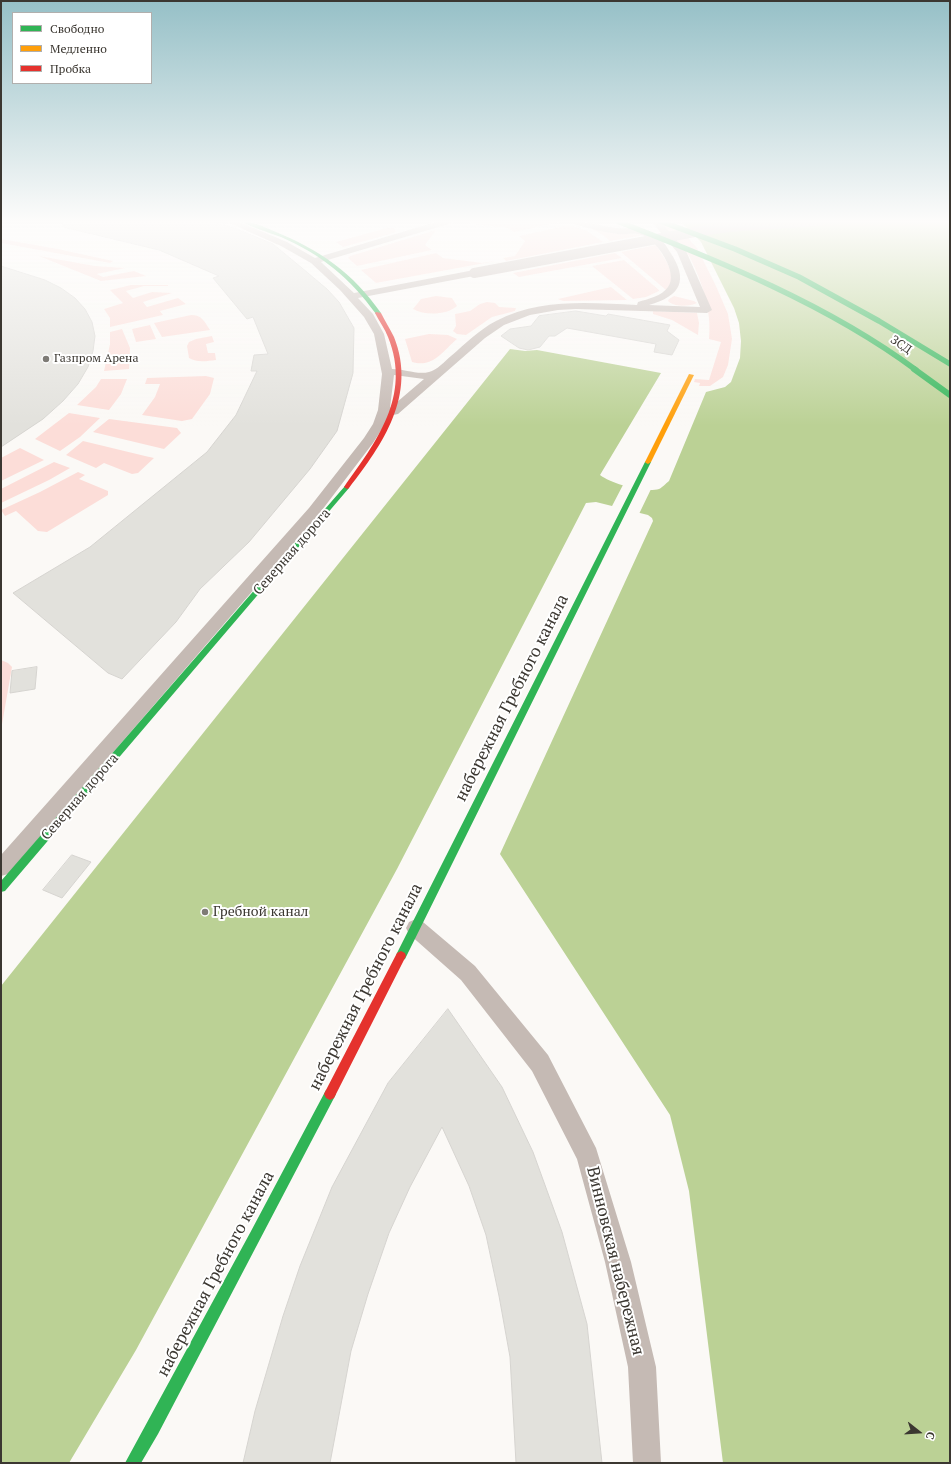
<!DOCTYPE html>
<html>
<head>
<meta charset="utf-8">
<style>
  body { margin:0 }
  #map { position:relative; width:951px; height:1464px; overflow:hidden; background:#fbf9f6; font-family:"PT Serif",serif }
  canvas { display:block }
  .frame { position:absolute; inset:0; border:2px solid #3b3731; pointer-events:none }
  .legend { position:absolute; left:12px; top:12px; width:140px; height:72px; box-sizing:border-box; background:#fff; border:1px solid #b1afad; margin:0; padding:5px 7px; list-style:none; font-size:12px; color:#3b3731 }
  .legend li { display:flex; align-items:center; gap:8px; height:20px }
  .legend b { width:20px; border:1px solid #b1afad }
  .north { position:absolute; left:899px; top:1412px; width:40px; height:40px; -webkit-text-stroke:3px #fff; paint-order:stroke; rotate:107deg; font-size:11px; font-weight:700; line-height:16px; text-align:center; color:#3b3731 }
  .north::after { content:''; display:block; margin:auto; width:14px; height:18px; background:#3b3731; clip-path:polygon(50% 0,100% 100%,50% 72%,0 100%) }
</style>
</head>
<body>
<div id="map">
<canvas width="951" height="1464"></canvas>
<div class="frame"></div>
<ul class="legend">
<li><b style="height:5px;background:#30b455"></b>Свободно</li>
<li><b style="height:5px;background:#ff9f0a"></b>Медленно</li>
<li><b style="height:5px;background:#e5322d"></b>Пробка</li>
</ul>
<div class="north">С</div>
</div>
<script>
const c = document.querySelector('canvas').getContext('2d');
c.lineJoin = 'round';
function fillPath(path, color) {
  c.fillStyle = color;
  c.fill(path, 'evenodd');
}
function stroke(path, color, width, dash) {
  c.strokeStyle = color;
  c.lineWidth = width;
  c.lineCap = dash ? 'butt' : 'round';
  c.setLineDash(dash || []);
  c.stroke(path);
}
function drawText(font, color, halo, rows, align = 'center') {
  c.font = font + ' "PT Serif",serif';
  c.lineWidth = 4;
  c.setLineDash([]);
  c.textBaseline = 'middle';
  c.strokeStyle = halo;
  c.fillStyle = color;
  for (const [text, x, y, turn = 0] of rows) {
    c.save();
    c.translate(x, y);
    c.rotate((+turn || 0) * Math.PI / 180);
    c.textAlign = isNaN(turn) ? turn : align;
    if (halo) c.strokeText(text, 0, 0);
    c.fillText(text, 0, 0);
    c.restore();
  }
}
fillPath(new Path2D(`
  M468,221h89l3,1 -46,10 -6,-4 -35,-4z
  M570,225l17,6 16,11 -97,19 -3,-3 12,-2 10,-15 -6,-5z
  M662,225h15l20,23 19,38 12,28 4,25 -4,26 -5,12 -13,9h-11l1,-3 -6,-1 1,-3 14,1 12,-38 -12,-3c3,-28 -7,-58 -20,-83 -6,-11 -18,-21 -27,-31z
  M387,228h7l2,3 -2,2 -51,14 -7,-5z
  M592,229l21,4 31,2 -34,6 -7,-6z
  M436,230l-11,15 7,5 -75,16 -9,-8 2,-2z
  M1,239l57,10 55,12 -3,2 -109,-20z
  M656,245c8,13 24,32 10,45l-45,-38z
  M436,253l7,5 39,5 14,-2 -120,22 -15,-13z
  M615,253l7,5 -103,19 -6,-4z
  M39,256l56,10 30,2 -28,6 6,3 31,-6 12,5 -45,5z
  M624,260l35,30v1l-13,6 -13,2 -41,-33z
  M131,285h37v1h-24l-18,5 7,7 19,-6 20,1 -29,9 4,5 31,-9 8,6 -26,7 3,4 -53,12v-9l-6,-9 19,-6 -13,-13z
  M611,287l16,13 -64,1 -5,-2z
  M436,296l16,2 5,8c-10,9 -32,10 -44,3l8,-10z
  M674,296l20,5 3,2c-8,4 -23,4 -29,-2l1,-2z
  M487,302l8,1 4,4 17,1 -1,3 -23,6 -26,18 -9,-1 -4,-3 3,-5 -1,-12 15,-3 10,-7z
  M653,311l44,2 2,10 -1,12 -26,-15 -19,-6z
  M191,315c11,0 13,6 19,15l-48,7 -8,-14z
  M150,325l6,14 -20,3 -4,-13z
  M122,329l8,19 -1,21 -25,2 6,-27v-12z
  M429,334l19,1 9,4c-15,13 -24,29 -45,23l-7,-23z
  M212,336l2,6 -8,2 2,9h7l1,7c-9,1 -19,3 -27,-2l-2,-12 2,-4 7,-3z
  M206,376l8,2 -4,16 -18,25 -10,2 -40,-6 13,-18 5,-13h-15l2,-6z
  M101,379h26l-6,15 -12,16 -32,-5 19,-18z
  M69,413l31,5 -20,19 -20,14 -25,-12z
  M109,419l68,9 4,5 -17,16 -71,-17z
  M83,441l62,15 9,2 -16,15 -6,1 -28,-11 -8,5 -30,-13z
  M20,448l24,12 -43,21v-23z
  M54,462l16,6 -21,12 -48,23v-14z
  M78,472l7,3 -6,4 29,12v4l-61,37 -9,-1 -22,-20 -11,5 -4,-6 39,-18z
  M1,660l7,3 4,4 -11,63z`), '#fcddd8');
fillPath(new Path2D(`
  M680,221h270v1242h-227l-34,-272 -19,-76 -170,-261 153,-333 -1,-3 -4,-3 -52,-13 -10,1 -189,366 -261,481 -67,113h-68v-477l509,-637 15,2 12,-1 124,23 -61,102c12,9 44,18 59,14 3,-1 7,-6 10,-8l37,-89 19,-5 6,-5 9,-24 1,-17 -2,-18 -5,-15 -33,-66z`), '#bbd195');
fillPath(new Path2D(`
  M624,483l20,5 8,-1 -13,27 -28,-6z`), '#fbf9f6');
const building = new Path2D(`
  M63,221h147l27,8 36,15 29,24 25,21 12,13 15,26 -1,45 -16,58 -27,38 -61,73 -49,47 -24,33 -54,57 -14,-6 -95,-80 77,-46 117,-95 29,-37 21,-44h-6l3,-16 14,-1 -15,-37 -6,2 -34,-41 6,-2 -60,-26 -96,-23z
  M1,266l44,14 16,8 14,10 10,11 7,13 3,14 -2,15 -5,16 -10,17 -15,17 -20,18 -42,28z
  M576,311l30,5 2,-2 62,11 -3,6 12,9 -7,15 -18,-3 2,-8 -89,-16 -12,8h-6l-9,11 -12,3 -9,-2 -18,-12 9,-7 21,-3 8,-10z
  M37,667l-2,22 -25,4 2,-22z
  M72,855l19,7 -29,36 -19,-8z
  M448,1009l54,78 31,65 29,80 25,92 15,139h-86l-6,-106 -11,-61 -13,-61 -17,-49 -27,-59 -32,60 -21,46 -21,61 -17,57 -21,112h-87l12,-52 28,-95 17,-50 32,-79 56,-104z`);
fillPath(building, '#e2e1dc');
stroke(building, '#d6d4d0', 1);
fillPath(new Path2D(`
  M225,221h12l50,21 28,16 124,-37h14l-1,2 -131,39 33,31 120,-23 5,3 -5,3 -116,22 15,16 11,20 8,35c13,0 25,6 37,3 8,-2 15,-10 22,-16 14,-12 29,-27 45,-35 44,-23 94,-18 141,-16l1,-3c10,-3 24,-6 30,-15 11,-14 -11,-47 -26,-52 -8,-3 -17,0 -24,-1 -17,-2 -33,-7 -48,-11l-1,-2c16,0 32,5 48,7 11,1 21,-1 31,3 10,4 17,12 22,21 19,28 11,44 -21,53l51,2 -23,-55 -26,-31h9l26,30 26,59 -5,3 -131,-4 -18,1 -28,5 -26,10 -19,13 -87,76 -10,2 -3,8 -12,19 -54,71 -311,360 -7,2v-21l308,-347 55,-70 9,-14 5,-14 4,-36 -8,-40 -10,-17 -24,-27 -29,-27 -30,-17zM394,375l30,4 -34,29z
  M416,919l7,3 52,44 73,89 48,93 35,114 25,105 5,96h-28l-5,-96 -23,-105 -28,-103 -45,-88 -71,-91 -52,-46 -3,-6 3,-6z`), '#c5bab4');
fillPath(new Path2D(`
  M241,221c12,0 23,6 35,11 44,18 77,41 105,81l-5,1c-26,-36 -54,-59 -95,-77 -13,-5 -29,-9 -40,-16z
  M648,460l3,2 -246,497 -4,2 -4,-2 -1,-3 1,-3 248,-491z
  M347,485l2,1v2l-344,403 -4,1v-11l344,-395z
  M330,1088l4,2 2,4 -2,4 -176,336 -17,29h-16l125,-230 76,-143z`), '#30b455');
fillPath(new Path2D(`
  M689,374l5,1 -43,87 -3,2 -2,-1 -1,-1z`), '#ff9f0a');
fillPath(new Path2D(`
  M376,312l5,1c4,8 9,16 13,24 23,58 -11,107 -45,151l-2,1 -3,-2c32,-45 68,-91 44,-150 -3,-8 -9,-16 -13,-24z
  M401,951l4,2 1,3 -72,142 -4,2 -4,-2 -2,-4 2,-4 71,-137z`), '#e5322d');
stroke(new Path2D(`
  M474,273l226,-42 28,-4 90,-6`), '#c5bab4', 10);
stroke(new Path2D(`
  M617,221c102,40 210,83 299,149
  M660,221l75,28 64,28 80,44 71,43`), '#30b455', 5.5);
stroke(new Path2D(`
  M914,369l36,26`), '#30b455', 6);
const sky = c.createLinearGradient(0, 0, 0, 426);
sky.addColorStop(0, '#96c0c7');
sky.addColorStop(0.52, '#fdfcfb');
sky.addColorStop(1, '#fdfcfb00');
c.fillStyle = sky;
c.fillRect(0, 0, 951, 426);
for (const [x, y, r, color] of [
  [46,359,4,"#7e7b76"],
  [205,912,4,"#7e7b76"]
]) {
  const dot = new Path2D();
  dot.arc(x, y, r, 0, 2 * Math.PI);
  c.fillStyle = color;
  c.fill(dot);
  stroke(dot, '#fff', 1.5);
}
drawText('12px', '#3b3731', '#fff', [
  ["ЗСД",901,345,34]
]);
drawText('12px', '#3b3731', '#fff', [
  ["Газпром Арена",54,359]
], 'left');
drawText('14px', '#3b3731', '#fff', [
  ["Северная дорога",292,552,-49],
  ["Северная дорога",80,797,-49]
]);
drawText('14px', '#3b3731', '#fff', [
  ["Гребной канал",213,912]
], 'left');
drawText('17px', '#3b3731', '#fff', [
  ["набережная Гребного канала",512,698,-63],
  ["набережная Гребного канала",366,987,-63],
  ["Винновская набережная",615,1261,76],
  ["набережная Гребного канала",216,1274,-62]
]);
</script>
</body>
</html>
